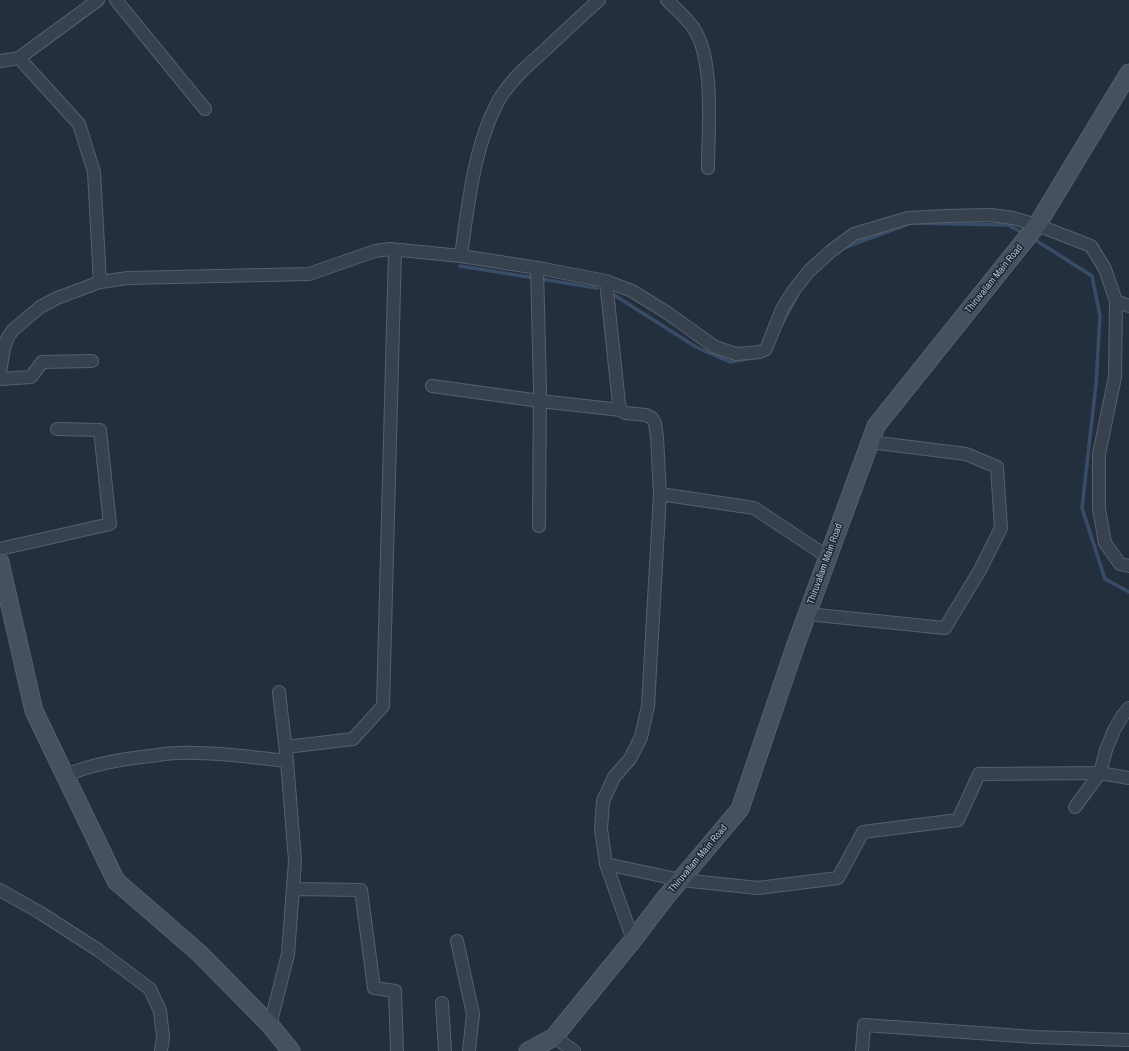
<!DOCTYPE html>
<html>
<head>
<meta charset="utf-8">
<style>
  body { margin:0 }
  canvas { display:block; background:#242f3e }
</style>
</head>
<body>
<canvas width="1129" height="1051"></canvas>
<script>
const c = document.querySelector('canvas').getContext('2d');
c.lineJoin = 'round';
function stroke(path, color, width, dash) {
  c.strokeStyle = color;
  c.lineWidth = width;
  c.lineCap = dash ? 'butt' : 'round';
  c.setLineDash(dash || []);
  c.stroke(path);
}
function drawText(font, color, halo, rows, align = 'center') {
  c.font = font + ' "Archivo Narrow",sans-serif';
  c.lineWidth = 3;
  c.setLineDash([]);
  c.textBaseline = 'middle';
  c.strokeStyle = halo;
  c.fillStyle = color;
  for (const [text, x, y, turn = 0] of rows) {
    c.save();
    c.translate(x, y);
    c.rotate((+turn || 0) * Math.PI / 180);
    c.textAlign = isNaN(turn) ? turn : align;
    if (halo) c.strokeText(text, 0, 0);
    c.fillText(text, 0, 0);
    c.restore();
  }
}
stroke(new Path2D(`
  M1037,241l55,35 8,40 -4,68 -14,124 23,71 24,13
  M843,248l68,-25 97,2 11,6
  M460,266l137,22
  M611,293l85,54 34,15 22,-4
  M781,326l17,-32`), '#394c67', 3.5);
const street = new Path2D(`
  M116,0l89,109
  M667,0c8,8 21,19 27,29 21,32 14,101 14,139
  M19,58l79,-58
  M0,61l19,-3 60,66 15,48 6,110
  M461,256c7,-51 13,-112 39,-158 12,-19 29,-34 46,-49 17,-16 35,-33 53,-49
  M537,268l3,121 -1,137
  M606,281l13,123 2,6 4,3 21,2 6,3 3,5 2,14 3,57 -12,212 -7,31 -11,22 -16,18 -11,24 -2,28 5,35 27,76
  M1116,301l13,5
  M0,372l4,-24 4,-11 5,-7 27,-23 17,-9 43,-16 28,-4 181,-4 66,-23 15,-2 71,7 83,13 62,12 26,10 34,21 49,35 21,7 24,-2 6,-3 16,-40 12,-19 15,-19 22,-20 23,-17 54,-16 38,-2 45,-1 22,3 24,7 54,21 14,23 11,32 -1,76 -16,77v55l6,34 15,21 9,2
  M0,379l31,-2 11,-15 50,-1
  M432,386l108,15 81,9
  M660,494l94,14 74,49
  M0,549l110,-25 -10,-94 -43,-1
  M807,614l138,14 35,-58 21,-42 -4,-61 -31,-13 -96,-12
  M286,747l67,-8 30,-33 12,-456
  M66,775c27,-11 55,-16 84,-19 9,-1 18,-3 27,-3 37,-1 74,4 110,8
  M1075,807l25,-34 6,-23 8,-20 9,-15 6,-7
  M606,864l75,16 77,8 80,-10 25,-46 95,-12 21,-46 121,-1 29,5
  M293,889l68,1 13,98 21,3 2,60
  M0,890l39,22 59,38 52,39 10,22 3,26 -2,14
  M457,941l16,73 -4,37
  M442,1003l3,48
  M270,1025l18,-71 7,-93 -8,-100 -8,-69
  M554,1037l20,14
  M862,1051l2,-26 171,12 94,3`);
const secondary = new Path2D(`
  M0,562l34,149 82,170 83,72 71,72 21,26
  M528,1051l26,-14 79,-97 32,-42 75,-89 55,-162 81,-221 161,-201 92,-152`);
stroke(street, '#565f6c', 14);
stroke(secondary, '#565f6c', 19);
stroke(street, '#38414e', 12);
stroke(secondary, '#465061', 17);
drawText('10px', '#b4bcc9', '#1d2633', [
  ["Thiruvallam Main Road",994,279,-51],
  ["Thiruvallam Main Road",825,564,-70],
  ["Thiruvallam Main Road",698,859,-50]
]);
</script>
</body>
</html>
